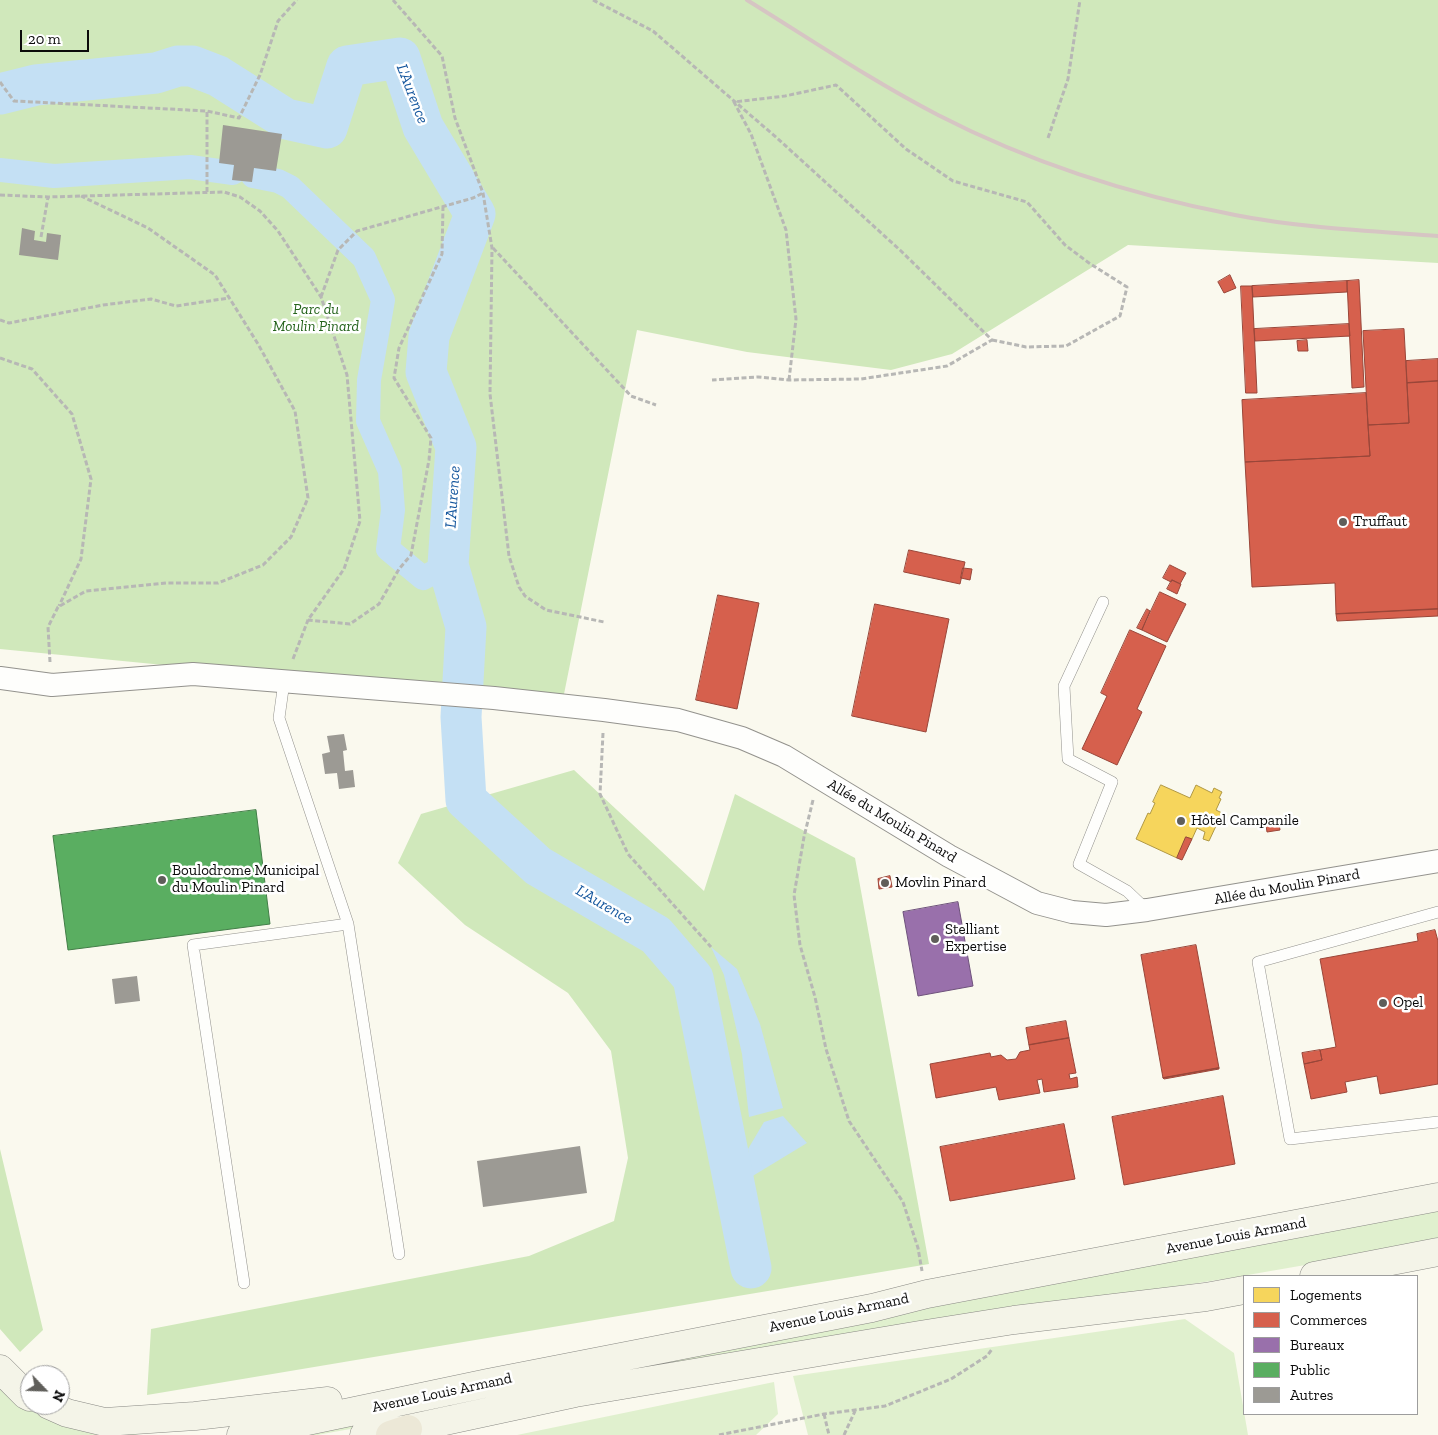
<!DOCTYPE html>
<html>
<head>
<meta charset="utf-8">
<style>
  body { margin:0 }
  #map { position:relative; width:1438px; height:1435px; overflow:hidden; background:#faf9ee; font-family:"Zilla Slab",serif }
  canvas { display:block }
  .legend { position:absolute; left:1243px; top:1275px; width:175px; height:140px; box-sizing:border-box; background:#fff; border:1px solid #9d9d9d; margin:0; padding:6px 9px; list-style:none; font-size:15px; color:#0b0b0b }
  .legend li { display:flex; align-items:center; gap:10px; height:25px }
  .legend b { width:25px; border:1px solid #9d9d9d }
  .north { position:absolute; left:20px; top:1365px; width:50px; height:50px; box-sizing:border-box; background:#fff; border:1px solid #9d9d9d; border-radius:50%; rotate:114deg; font-size:14px; font-weight:700; line-height:20px; text-align:center; color:#0b0b0b }
  .north::after { content:''; display:block; margin:auto; width:18px; height:22px; background:#5f5e5a; clip-path:polygon(50% 0,100% 100%,50% 72%,0 100%) }
  .scale { position:absolute; left:20px; top:30px; width:69px; height:22px; box-sizing:border-box; border:2px solid #0b0b0b; border-top:0; padding-left:6px; font-size:15px; line-height:18px; white-space:nowrap; color:#0b0b0b; -webkit-text-stroke:4px #fff; paint-order:stroke }
</style>
</head>
<body>
<div id="map">
<canvas width="1438" height="1435"></canvas>
<ul class="legend">
<li><b style="height:14px;background:#f6d55c"></b>Logements</li>
<li><b style="height:14px;background:#d6604d"></b>Commerces</li>
<li><b style="height:14px;background:#9970ab"></b>Bureaux</li>
<li><b style="height:14px;background:#5aae61"></b>Public</li>
<li><b style="height:14px;background:#9c9a94"></b>Autres</li>
</ul>
<div class="north">N</div>
<div class="scale">20 m</div>
</div>
<script>
const c = document.querySelector('canvas').getContext('2d');
c.lineJoin = 'round';
function fillPath(path, color) {
  c.fillStyle = color;
  c.fill(path, 'evenodd');
}
function stroke(path, color, width, dash) {
  c.strokeStyle = color;
  c.lineWidth = width;
  c.lineCap = dash ? 'butt' : 'round';
  c.setLineDash(dash || []);
  c.stroke(path);
}
function drawText(font, color, halo, rows, align = 'center') {
  c.font = font + ' "Zilla Slab",serif';
  c.lineWidth = 5;
  c.setLineDash([]);
  c.textBaseline = 'middle';
  c.strokeStyle = halo;
  c.fillStyle = color;
  for (const [text, x, y, turn = 0] of rows) {
    c.save();
    c.translate(x, y);
    c.rotate((+turn || 0) * Math.PI / 180);
    c.textAlign = isNaN(turn) ? turn : align;
    if (halo) c.strokeText(text, 0, 0);
    c.fillText(text, 0, 0);
    c.restore();
  }
}
fillPath(new Path2D(`
  M1438,1206v36l-202,35 -324,51 -595,107h-46l818,-161z
  M1185,1319l49,34 14,82h-440l-15,-59z
  M774,1382l4,32 -22,21h-239z
  M0,1386l40,29 50,16 73,-2 -29,6h-134z`), '#e0f0ce');
fillPath(new Path2D(`
  M0,0h1438v263l-310,-18 -176,109 -61,16 -144,-18 -110,-22 -75,374 -562,-55z
  M574,770l130,121 31,-97 120,64 74,406 -782,131 4,-66 378,-73 85,-35 14,-63 -17,-107 -43,-58 -103,-68 -67,-62 23,-49z
  M0,1149l43,181 -23,22 -20,-23z`), '#d0e8bb');
fillPath(new Path2D(`
  M711,947l26,22 23,55 23,84 -34,9 -7,-63 -18,-79z
  M783,1116l24,27 -56,34 -3,-28 16,-27z`), '#c4e0f4');
const homes = new Path2D(`
  M1161,785l29,13 6,-13 16,8 2,-5 8,4 -3,6 2,1 -5,11 6,3 -13,28 -6,-2 2,-7 -8,-4 -5,11 -6,-2 -9,21 -41,-19 12,-26 2,1 5,-11 -2,-1z`);
fillPath(homes, '#f6d55c');
stroke(homes, '#b09844', 1);
const shops = new Path2D(`
  M1230,275l6,13 -12,5 -6,-11z
  M1359,280l5,107 -12,1 -5,-107z
  M1347,281v11l-94,5 -1,-11z
  M1241,286h11l5,107h-11z
  M1349,324l1,12 -95,5 -1,-12z
  M1404,329l5,94 -41,2 -5,-94z
  M1307,340l1,11h-10l-1,-10z
  M1438,359v22l-31,2 -1,-22z
  M1438,381v228l-102,5 -1,-31 -83,4 -7,-125 125,-6 -2,-31 41,-2 -2,-40z
  M1366,393l4,63 -125,6 -3,-62z
  M909,550l56,12 -5,22 -56,-12z
  M1170,565l16,8 -6,11 -8,-4 -1,2 -8,-4z
  M963,568l9,1 -2,11 -9,-2z
  M1172,580l9,4 -4,10 -10,-5z
  M1160,592l26,12 -19,38 -25,-12z
  M718,595l41,8 -22,106 -41,-9z
  M875,604l74,15 -23,113 -74,-16z
  M1147,609l3,2 -8,19 -5,-2z
  M1438,609v7l-101,5 -1,-7z
  M1130,630l36,16 -29,63 5,3 -25,53 -35,-16 25,-53 -6,-3z
  M1278,817l2,13 -13,2 -2,-13z
  M1186,837l6,2 -10,21 -5,-2z
  M890,876l2,11 -13,2 -1,-10z
  M1435,930l3,11v143l-58,10 -3,-18 -32,6 2,10 -36,7 -7,-35 18,-4 -2,-10 16,-3 -16,-88 98,-18 -1,-7z
  M1196,945l23,123 -56,10 -22,-123z
  M1066,1021l3,17 -40,7 -3,-17z
  M1069,1038l7,35 -7,1 1,5 7,-2 1,10 -34,5 -2,-13 -5,1 3,13 -41,7 -3,-13 -60,11 -6,-34 60,-11 1,4 10,-2 6,5 9,-1 4,-7 10,-2 -1,-5z
  M1320,1050l2,10 -18,4 -2,-11z
  M1219,1068v1l-55,10 -1,-1z
  M1223,1096l12,68 -111,21 -12,-68z
  M1064,1124l11,55 -125,22 -10,-54z`);
fillPath(shops, '#d6604d');
stroke(shops, '#994639', 1);
const offices = new Path2D(`
  M958,902l15,84 -55,10 -15,-84z`);
fillPath(offices, '#9970ab');
stroke(offices, '#6e527b', 1);
const public = new Path2D(`
  M256,810l14,114 -202,26 -15,-114z`);
fillPath(public, '#5aae61');
stroke(public, '#427d47', 1);
stroke(new Path2D(`
  M0,170l54,6 136,-9 43,6
  M253,176l25,5 12,6 74,71 19,42 -14,80 -1,41 22,50 3,39 -5,39 35,29 25,-13`), '#c4e0f4', 24);
stroke(new Path2D(`
  M0,94l36,-9 120,-12 22,-7h14l26,10 68,43 41,9 20,-62 53,-8 23,69 52,87 -46,122 -3,36 30,75 -8,118 18,62 -5,90 5,83 72,66 118,69 37,43 58,290`), '#c4e0f4', 41);
fillPath(new Path2D(`
  M223,125l59,9 -6,37 -22,-3 -2,14 -20,-2 2,-15 -15,-2z
  M22,228l13,3 -1,9 12,2 1,-9 14,2 -3,25 -39,-5z
  M344,734l3,16 -4,1 2,20 8,-1 2,17 -16,2 -2,-16 -12,1 -3,-20 8,-2 -3,-16z
  M137,976l3,25 -25,3 -3,-25z
  M580,1146l7,47 -104,14 -6,-46z`), '#9c9a94');
const lane = new Path2D(`
  M1103,602l-39,84 4,73 44,23 -33,82 48,27 20,19
  M284,682l-5,36 69,206 51,330
  M1438,912l-180,50 32,177 148,-17
  M244,1283l-51,-338 155,-21`);
const street = new Path2D(`
  M0,678l52,7 141,-11 301,24 110,12 74,10 64,18 42,18 165,100 88,47 35,9 34,3 41,-5 291,-49`);
const secondary = new Path2D(`
  M1314,1276l124,-24
  M0,1369l26,26 4,2
  M49,1405l18,8 38,9 90,-6 133,-15
  M241,1435l247,-52 384,-75 55,-14 511,-97
  M364,1435l44,-6 167,-36 345,-58 94,-15 192,-23 38,-7`);
const primary = new Path2D(`
  M390,1435l18,-6`);
stroke(lane, '#93928d', 12);
stroke(street, '#93928d', 24);
stroke(secondary, '#898984', 29);
stroke(primary, '#807f7a', 29);
stroke(new Path2D(`
  M393,0l49,56 13,62 28,75 9,55 -2,146 19,162 10,31 6,9 21,14 58,12
  M593,0l60,31 124,107 124,113 91,89 -45,26 -86,13 -72,1 -31,-3 -46,3
  M0,82l14,19 193,10 32,7 21,-43 18,-54 19,-21
  M1048,138l20,-59 12,-79
  M207,192v-81
  M0,195l48,2 176,-5 16,5 20,14 18,20 43,66 26,78 13,146 -16,48 -36,51 42,4 29,-20 20,-35 12,-14 18,-95 2,-22 -37,-60 5,-30 43,-94 1,-48
  M41,237l7,-40
  M493,248l138,148 25,9
  M321,297l17,-47 19,-19 116,-33 10,-5
  M0,320l9,3 94,-18 48,-6 25,7 53,-8
  M0,358l32,11 40,45 19,65 -10,80 -22,47
  M789,380l7,-61 -10,-89 -35,-96 -17,-32 51,-6 51,-11 70,64 47,32 74,21 38,43 24,18 38,24 -7,29 -54,30 -40,1 -34,-7
  M293,659l15,-39
  M50,662l-2,-35 10,-20 28,-16 81,-8h51l45,-18 28,-28 17,-39 -13,-87 -37,-67 -43,-69 -67,-47 -67,-32
  M603,733l-3,61 28,60 83,93
  M813,800l-9,37 -10,58 6,50 15,52 11,52 23,72 54,81 15,46 4,23
  M824,1414l5,21
  M719,1435l105,-21 61,-8 66,-27 36,-23 5,-7
  M844,1435l11,-24`), '#b7b7b5', 3, [5, 2.5]);
stroke(lane, '#fefefc', 11);
stroke(street, '#fefefc', 22);
stroke(secondary, '#f4f4e8', 28);
stroke(primary, '#ece8d7', 28);
stroke(new Path2D(`
  M747,0c63,39 125,81 191,115 93,48 194,80 297,100 66,13 136,16 203,21`), '#d6c5c3', 4);
for (const [x, y, r, color] of [
  [1343,522,5,"#5f5e5a"],
  [1181,821,5,"#5f5e5a"],
  [162,880,5,"#5f5e5a"],
  [885,883,5,"#5f5e5a"],
  [935,939,5,"#5f5e5a"],
  [1383,1003,5,"#5f5e5a"]
]) {
  const dot = new Path2D();
  dot.arc(x, y, r, 0, 2 * Math.PI);
  c.fillStyle = color;
  c.fill(dot);
  stroke(dot, '#fff', 2);
}
drawText('italic 15px', '#24631b', '#fff', [
  ["Parc du",316,310],
  ["Moulin Pinard",316,327]
]);
drawText('15px', '#0b0b0b', '#fff', [
  ["Truffaut",1353,522],
  ["Hôtel Campanile",1191,821],
  ["Boulodrome Municipal",172,871],
  ["du Moulin Pinard",172,888],
  ["Movlin Pinard",895,883],
  ["Stelliant",945,930],
  ["Expertise",945,947],
  ["Opel",1393,1003]
], 'left');
drawText('15px', '#0b0b0b', '#fff', [
  ["Allée du Moulin Pinard",892,821,31],
  ["Allée du Moulin Pinard",1287,887,-10],
  ["Avenue Louis Armand",1236,1236,-11],
  ["Avenue Louis Armand",839,1313,-12],
  ["Avenue Louis Armand",442,1393,-12]
]);
drawText('italic 16px', '#14569d', '#fff', [
  ["L'Aurence",412,94,69],
  ["L'Aurence",453,497,-86],
  ["L'Aurence",604,905,30]
]);
</script>
</body>
</html>
